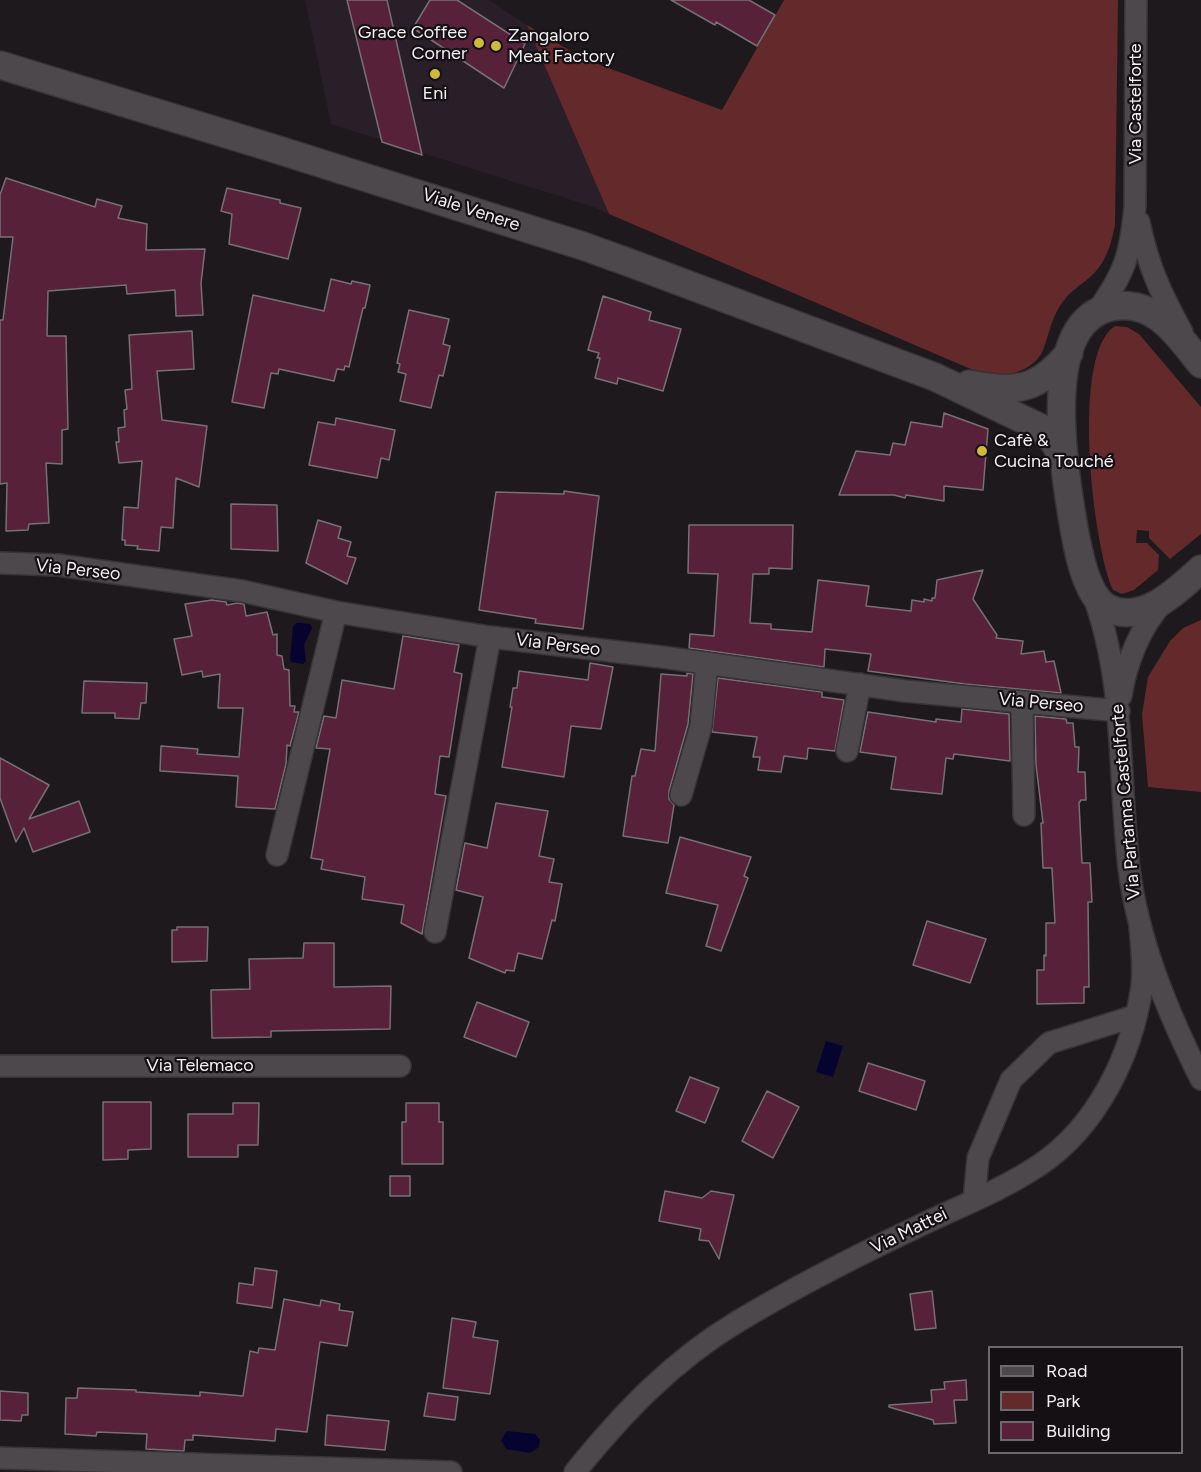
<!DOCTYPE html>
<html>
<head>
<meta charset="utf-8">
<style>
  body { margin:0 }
  #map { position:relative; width:1201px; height:1472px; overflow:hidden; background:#1d191d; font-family:Figtree,sans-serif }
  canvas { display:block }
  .legend { position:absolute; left:988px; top:1346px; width:195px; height:108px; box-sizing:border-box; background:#141014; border:2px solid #6d696d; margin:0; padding:8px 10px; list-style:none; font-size:18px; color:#f2eff2 }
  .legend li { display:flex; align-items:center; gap:12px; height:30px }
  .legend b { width:30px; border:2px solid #6d696d }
</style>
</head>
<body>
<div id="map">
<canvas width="1201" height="1472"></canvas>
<ul class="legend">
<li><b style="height:8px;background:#4c484c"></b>Road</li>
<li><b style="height:16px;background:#63292b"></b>Park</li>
<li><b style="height:16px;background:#57213a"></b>Building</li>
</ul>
</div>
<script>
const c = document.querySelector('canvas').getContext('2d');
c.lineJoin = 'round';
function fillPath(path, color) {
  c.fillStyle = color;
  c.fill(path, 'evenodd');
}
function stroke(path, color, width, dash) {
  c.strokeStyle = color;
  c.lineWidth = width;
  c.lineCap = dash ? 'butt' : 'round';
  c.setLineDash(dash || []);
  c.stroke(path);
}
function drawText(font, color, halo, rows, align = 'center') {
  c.font = font + ' Figtree,sans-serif';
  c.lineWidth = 4.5;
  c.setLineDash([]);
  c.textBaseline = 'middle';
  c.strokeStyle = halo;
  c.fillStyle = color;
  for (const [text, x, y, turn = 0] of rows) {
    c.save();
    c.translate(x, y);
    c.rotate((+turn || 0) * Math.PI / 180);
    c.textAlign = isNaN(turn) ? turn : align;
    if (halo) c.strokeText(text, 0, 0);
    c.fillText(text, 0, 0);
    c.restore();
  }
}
fillPath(new Path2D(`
  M305,0h184l38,25 82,189 -16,-7 -262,-83z`), '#281f28');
fillPath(new Path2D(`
  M784,0h334l-3,225c-4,20 -9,39 -26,53 -8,7 -17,12 -24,21 -13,15 -15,33 -22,51 -6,17 -33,28 -51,26 -8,-1 -18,-6 -26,-9l-357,-153 -82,-189 57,34 138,51z
  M1115,326l12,1 12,7 62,73v127l-31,25 -21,-21v-7l-12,-1 -1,13h11l12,12 -1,15 -24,20 -12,4 -9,-4c-20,-43 -43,-236 2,-264z
  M1201,620v172l-53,-5 -6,-73 6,-37 22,-36 13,-13z`), '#63292b');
fillPath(new Path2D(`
  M301,623l9,1 2,4 -8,17 2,16 -3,3 -12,-2 -1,-3 3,-32 3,-4z
  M826,1041l17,5 -10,31 -17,-5z
  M507,1431l28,3 5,6 -1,7 -9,6 -24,-4 -5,-9z`), '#060330');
const building = new Path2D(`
  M347,0h40l35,155 -40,-13z
  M430,0h27l68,44 -21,44 -91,-60z
  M671,0h78l26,15 -18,31 -41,-24 -1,3z
  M6,178l89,29 2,-8 25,7 -4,12 29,6 -1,26 59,-1 -4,34 2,32 -27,1 -1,-26 -48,4 -1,-9 -78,6 -1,45h19l2,93 -6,1v34l-16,-1 3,60 -20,1 -1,6 -22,1 1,-48 -7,1v-164h3l10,-83h-13v-42z
  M227,188l53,12v3l21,5 -13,51 -59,-15 3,-30 -11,-3z
  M331,279l20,5 1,-3 18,4 -5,23h-2l-14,59 -4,-1 -1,4 -7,-1 -3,12 -55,-12 -1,5 -7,-1 -7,35 -32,-6 21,-107 71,16z
  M603,296l48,16 -2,8 32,9 -18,62 -45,-13 -1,6 -22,-6 5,-20h-3l2,-5 -11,-3z
  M409,310l40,9 -6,25 7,2 -7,30 -4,-1 -8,33 -31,-7 6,-27 -8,-2 2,-8 -3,-1z
  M192,331l2,38 -37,2 5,49 45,6 -8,61 -23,-9 -3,50 -12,-1 -2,24 -22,-2 1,-3 -13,-1v-5h-3l2,-33 14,1 4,-47 -23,2 -3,-21h3l-1,-14 7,-1 -1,-17 3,-1 -2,-19 7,-1 -3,-54z
  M944,413l44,16 -5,61 -39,-4v15l-38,-6 -1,3 -11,-3h-55l17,-44 34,4 3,-12 12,2 6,-23 31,5z
  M336,418l59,12 -6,30 -8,-2 -4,20 -68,-13 9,-43 17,3z
  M564,491l35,5 -16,133 -48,-6 1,-4 -57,-9 17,-118 68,2z
  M231,504l46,1 1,46 -47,-2z
  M318,520l23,7 -3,11 13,4 -4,14 9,2 -9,26 -41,-21z
  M689,525h104l-1,44 -23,-1v6h-16l-3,49 21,1v5l41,3 6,-52 51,6 -3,20 45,5 1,-11 12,2v-3l8,2v-3h3l2,-18 46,-10 -10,29 24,36 -1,3 27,3 -2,13 23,-3 2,11 8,-1 7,32 -96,-9 -97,-13 3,-17 -46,-5 -1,18 -135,-19 1,-14 24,2 4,-62 -30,-1z
  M212,600l14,2 1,3 10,-2 7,1 2,12 21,-4 6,23 4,-1v21l5,1 2,13 5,1 1,36h5l-1,6h5l-9,34 -3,-1 -1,19 -11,45 -39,-2 2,-31 -78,-5 1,-25 37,3 -1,5 42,3 4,-49h-25l2,-34 -17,3 -1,-6 -20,4 -8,-36 18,-3 -7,-32z
  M403,636l56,9 -5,27 8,2 -13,83 -9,-1 -5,38 11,2 -24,138 -21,-11 3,-18 -42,-6 3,-22 -44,-8 2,-9 -12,-2 19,-109 -14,-1 8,-32 12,2 6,-38 52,9z
  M590,663l23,4 -12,62 -30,-3 -7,51 -62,-10 10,-60h-2l3,-19h4l2,-17 69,9z
  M687,673l6,1 -5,50 -19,67v8l5,6 -6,38 -45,-7 9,-60h3l6,-27 14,2 6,-77 26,2z
  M718,678l104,14v5l22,3 -9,51 -27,-3 -1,11 -23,-3 -3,16 -23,-2 2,-13h-7l4,-20 -45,-5z
  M84,681l63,2 -1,20h-5l-2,16 -24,-1v-5h-33z
  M962,709l47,5 1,47 -56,-7 -1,5 -7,-1 -4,36 -51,-5 5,-32 -36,-5 8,-40 68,10v-3l25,3z
  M1035,716l31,3 1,4h6l2,24h4l-1,25h7l1,28h-5l-2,3 3,60h8l2,39h-4l1,85h-5v16l-47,1v-34h7v-15l2,1v-33h9l-3,-55h-9l-2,-45h2l-7,-58z
  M0,758l49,27 -20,34 50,-18 11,31 -57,20 -9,-24 -8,14 -16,-44z
  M496,803l52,8 -9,45 15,3 -5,23 13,2 -7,37 -3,-1 -10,39 -24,-6 -4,18 -8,-1 -1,3 -36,-15 14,-61 -27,-7 9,-47 22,5z
  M680,837l71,20 -7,19 4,2 -27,73 -15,-5 12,-41 -52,-12z
  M927,921l59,18 -16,44 -57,-18z
  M177,927h31l-1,34 -35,1v-32h5z
  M304,943h30v44l57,-1 -1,43 -119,2v6l-59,1 -1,-48 39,-1 -1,-30 54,-1z
  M477,1002l52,20 -13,35 -52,-20z
  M868,1063l57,18 -9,29 -57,-19z
  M690,1077l29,11 -14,35 -29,-12z
  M767,1091l32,16 -26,51 -31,-17z
  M103,1102h48v47l-23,1v9l-25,1z
  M233,1103h26l-1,42h-20v12h-50v-43h45z
  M406,1103h33v19h4v42h-41v-42h4z
  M390,1176h20v20h-20z
  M665,1191l37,7 9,-7 23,4 -15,64 -10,-18 -10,-1 2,-11 -42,-8z
  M255,1268l22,3 -5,37 -35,-5 2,-20 14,2z
  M932,1291l4,37 -21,2 -5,-36z
  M284,1299l36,7 1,-6 19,4 -1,6 14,2 -6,34 -27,-4 -13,90 -31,-3 -1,12 -82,-6v5h-8l-1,11 -38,-2 1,-15 -50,-2 -1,4 -31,-2 1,-36h11l1,-10 58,2v2l64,4v-4l43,4 7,-45 8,2 1,-5 16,2z
  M452,1318l24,4 -3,15 25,4 -8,53 -47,-6z
  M966,1380l1,20h-13l2,23 -22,1 -1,-4 -44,-13v-2l43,-3 -1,-12 14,-1 -1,-7z
  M0,1391l28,2v22h-6l-1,6 -21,-1z
  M428,1393l30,4 -3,23 -31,-4z
  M327,1415l62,6 -4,29 -60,-5z`);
fillPath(building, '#57213a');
stroke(building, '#777072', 1.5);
const minor = new Path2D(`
  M1139,222c9,44 22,72 43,110
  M1096,313c29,-40 34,-57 39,-106l1,-207
  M0,563l58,2 184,26 94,21 154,25 172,20 243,34 214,20
  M1092,592c34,88 26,183 37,276 9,73 39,145 72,211
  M1121,696c5,-34 20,-71 44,-96
  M1022,702l2,113
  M847,751l13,-67
  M681,795l20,-69 6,-63
  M277,855l59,-243
  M435,932l55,-295
  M0,1066h400
  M974,1200l4,-42 33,-78 38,-37 86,-27
  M0,1458l451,14
  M575,1472c47,-58 97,-111 162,-150 58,-35 119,-66 180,-95 41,-20 83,-36 121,-61 59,-39 94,-111 104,-180 2,-19 0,-39 -2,-58`);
const tertiary = new Path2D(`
  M0,65l269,82 314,99 50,18 302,113 106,51 13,14 9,16
  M1201,364c-24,-30 -47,-66 -90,-57 -70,15 -48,154 -40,203 4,25 12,83 35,97 35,20 72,-17 95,-38
  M969,384c46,9 69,7 100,-31`);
stroke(minor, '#363436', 24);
stroke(tertiary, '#363436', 30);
stroke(minor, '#4c484c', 21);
stroke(tertiary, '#4c484c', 27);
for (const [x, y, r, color] of [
  [479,43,6,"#ceb938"],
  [496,46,6,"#ceb938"],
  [435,74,6,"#ceb938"],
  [982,451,6,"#ceb938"]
]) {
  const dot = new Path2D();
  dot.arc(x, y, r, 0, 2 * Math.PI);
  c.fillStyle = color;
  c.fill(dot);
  stroke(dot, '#141014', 2);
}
drawText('18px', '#f2eff2', '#141014', [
  ["Grace Coffee",467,33,"right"],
  ["Corner",467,54,"right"],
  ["Zangaloro",508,36],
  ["Meat Factory",508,57],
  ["Eni",435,94,"center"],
  ["Cafè &",994,441],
  ["Cucina Touché",994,462]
], 'left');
drawText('18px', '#f2eff2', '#141014', [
  ["Via Castelforte",1136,104,-90],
  ["Viale Venere",471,210,18],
  ["Via Perseo",78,570,6],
  ["Via Perseo",558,645,7],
  ["Via Perseo",1041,703,5],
  ["Via Partanna Castelforte",1126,802,-95],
  ["Via Telemaco",200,1066],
  ["Via Mattei",909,1231,-26]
]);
</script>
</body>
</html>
